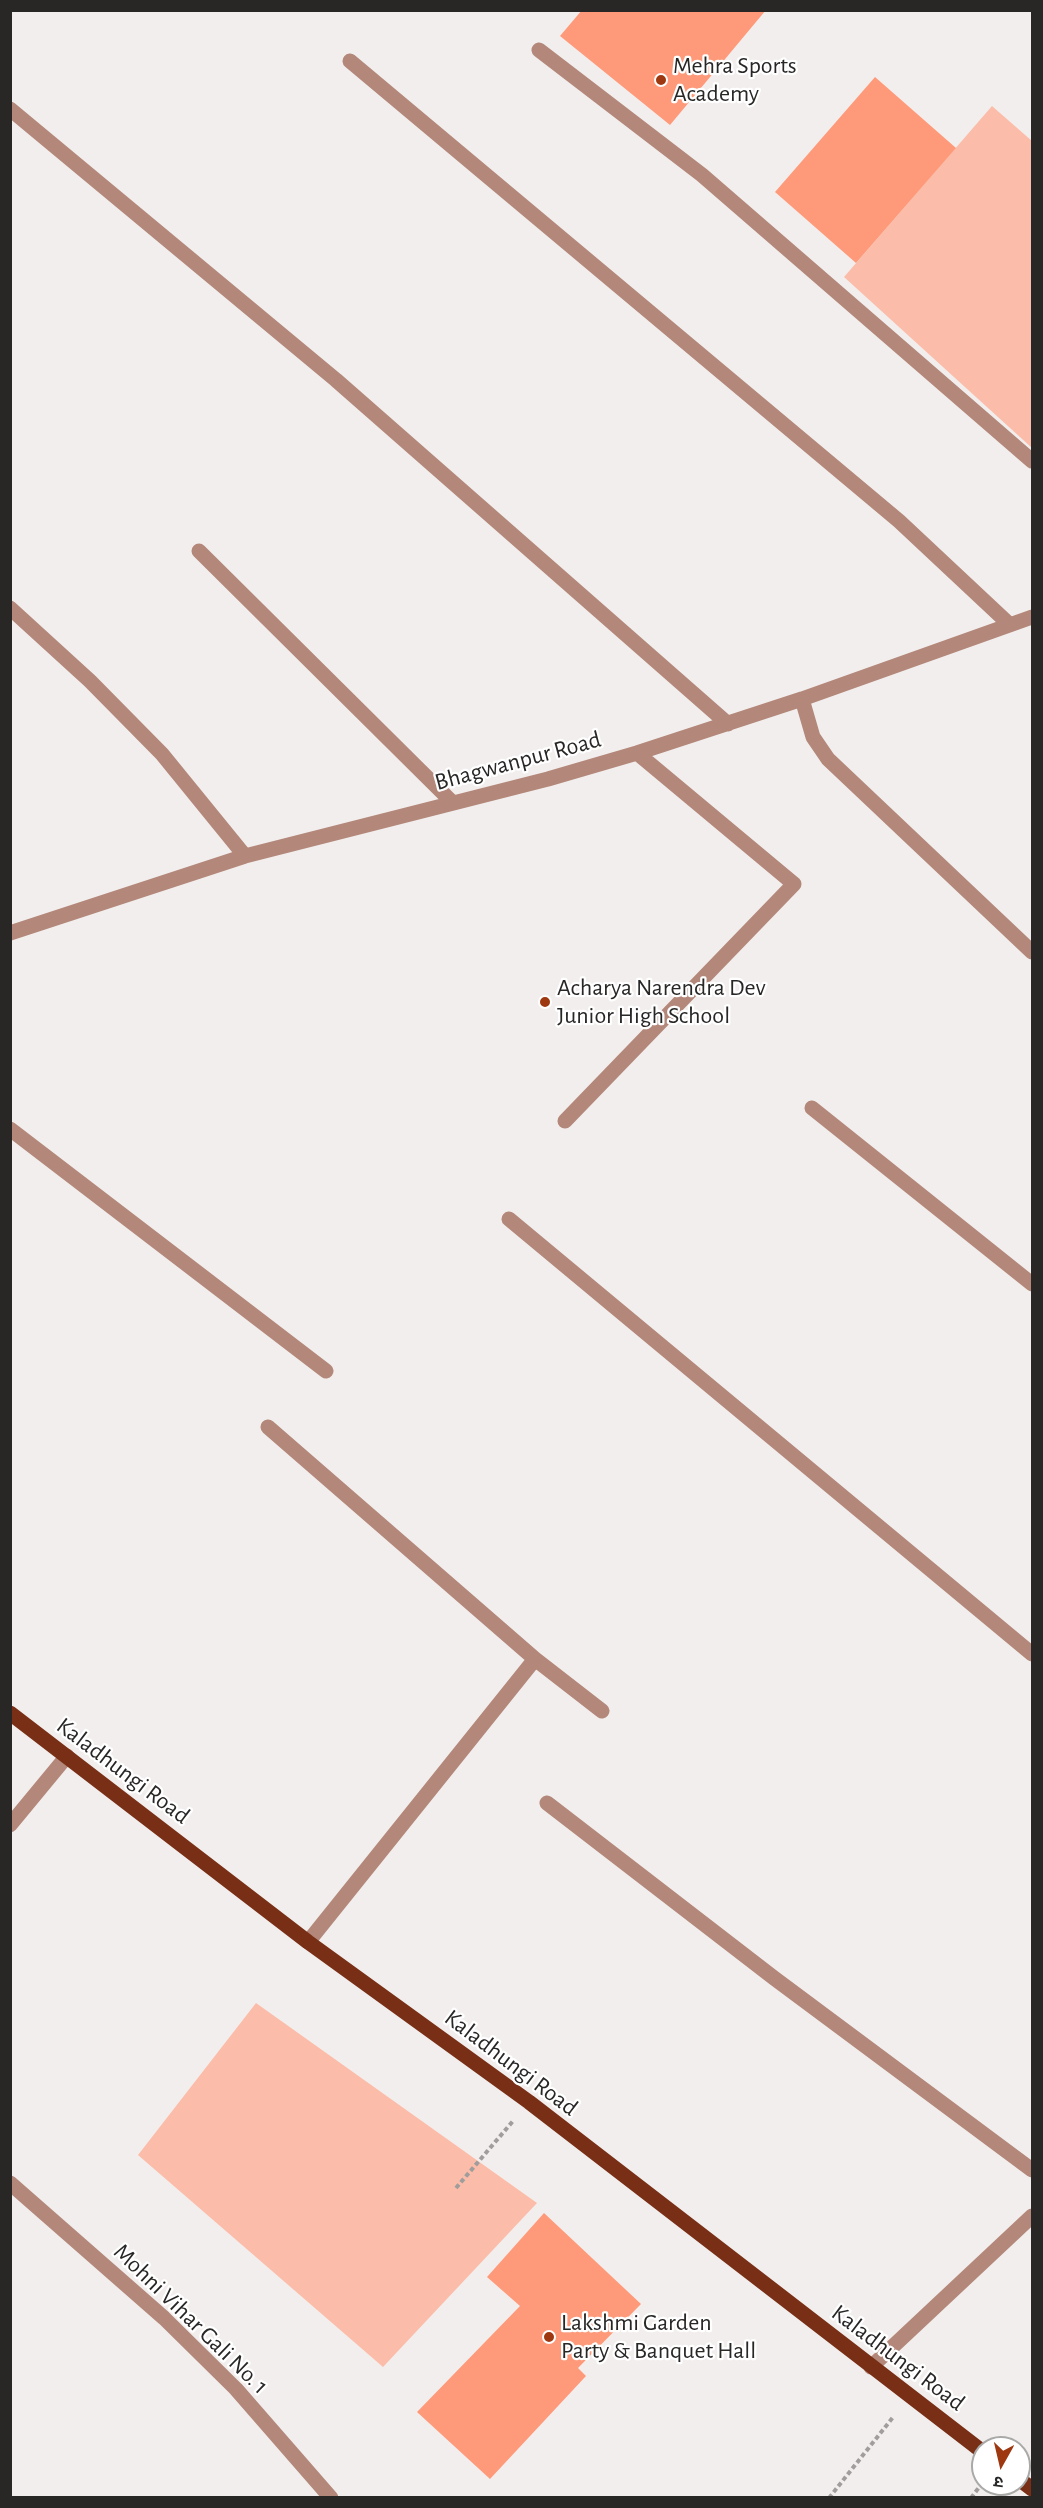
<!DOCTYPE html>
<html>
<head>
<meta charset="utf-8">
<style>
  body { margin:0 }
  #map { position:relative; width:1043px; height:2508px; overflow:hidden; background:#f2eeed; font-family:"Alegreya Sans","Noto Sans Devanagari",sans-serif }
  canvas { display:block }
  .frame { position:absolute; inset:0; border:12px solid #282726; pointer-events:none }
  .north { position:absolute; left:971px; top:2436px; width:60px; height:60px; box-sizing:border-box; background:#fff; border:2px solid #a9a9a8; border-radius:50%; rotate:188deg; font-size:16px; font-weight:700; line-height:24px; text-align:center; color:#282726 }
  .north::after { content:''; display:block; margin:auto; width:21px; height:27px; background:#9e3811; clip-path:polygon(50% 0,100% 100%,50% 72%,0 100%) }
</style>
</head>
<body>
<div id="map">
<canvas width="1043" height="2508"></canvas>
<div class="frame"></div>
<div class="north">उ</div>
</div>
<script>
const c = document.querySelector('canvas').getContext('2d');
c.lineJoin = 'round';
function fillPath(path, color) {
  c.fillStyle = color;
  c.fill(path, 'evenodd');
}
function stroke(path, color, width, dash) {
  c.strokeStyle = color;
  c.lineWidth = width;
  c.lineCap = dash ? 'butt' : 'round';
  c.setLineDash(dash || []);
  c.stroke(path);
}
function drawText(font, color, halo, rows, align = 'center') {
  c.font = font + ' "Alegreya Sans",sans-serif';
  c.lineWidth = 4.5;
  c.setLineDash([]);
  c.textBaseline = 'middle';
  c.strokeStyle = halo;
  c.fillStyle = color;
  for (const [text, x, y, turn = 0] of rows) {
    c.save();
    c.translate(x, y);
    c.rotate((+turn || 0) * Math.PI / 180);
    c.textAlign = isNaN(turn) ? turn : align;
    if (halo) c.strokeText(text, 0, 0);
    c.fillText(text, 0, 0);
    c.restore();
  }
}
fillPath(new Path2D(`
  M992,106l40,35v307l-188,-171z
  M256,2003l281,200 -154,164 -245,-212z`), '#fbbda9');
fillPath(new Path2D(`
  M582,10h184l-96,115 -110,-89z
  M875,77l81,71 -100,115 -81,-71z
  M544,2213l97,91 -63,64 8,8 -96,103 -73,-67 103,-106 -33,-29z`), '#fe9a7a');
stroke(new Path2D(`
  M456,2188l57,-67
  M829,2498l65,-82
  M971,2498l12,-16`), '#a09d9c', 4, [4.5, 3]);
stroke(new Path2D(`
  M539,50l163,125 330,286
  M350,61l549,460 110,103
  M10,109l326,271 392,344
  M199,551l253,251
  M10,608l80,73 72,73 83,102
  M802,699l11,38 15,22 204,193
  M10,933l235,-77 303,-77 89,-26 165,-54 230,-82
  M812,1108l220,176
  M565,1121l229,-237 -157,-131
  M10,1129l316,242
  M509,1219l523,435
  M268,1427l267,232 67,52
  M547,1803l227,175 258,192
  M10,1825l57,-69
  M308,1942l227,-283
  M10,2183l154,135 72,71 95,109
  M871,2367l161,-151`), '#b38779', 15);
stroke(new Path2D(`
  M10,1713l298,229 221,160 454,350
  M1019,2479l13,10`), '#782f16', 15);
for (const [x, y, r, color] of [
  [661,80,6,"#9e3811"],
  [545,1002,6,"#9e3811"],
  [549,2337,6,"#9e3811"]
]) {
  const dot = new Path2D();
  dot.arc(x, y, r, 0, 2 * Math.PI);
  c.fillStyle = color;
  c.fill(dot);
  stroke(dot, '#fff', 2);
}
drawText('24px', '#282726', '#fff', [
  ["Mehra Sports",673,66],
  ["Academy",673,94],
  ["Acharya Narendra Dev",557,988],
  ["Junior High School",557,1016],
  ["Lakshmi Garden",561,2323],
  ["Party & Banquet Hall",561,2351]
], 'left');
drawText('24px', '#282726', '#fff', [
  ["Bhagwanpur Road",518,761,-15],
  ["Kaladhungi Road",123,1771,37],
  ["Kaladhungi Road",511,2063,37],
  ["Mohni Vihar Gali No. 1",191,2319,44],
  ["Kaladhungi Road",898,2358,37]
]);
</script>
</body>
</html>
